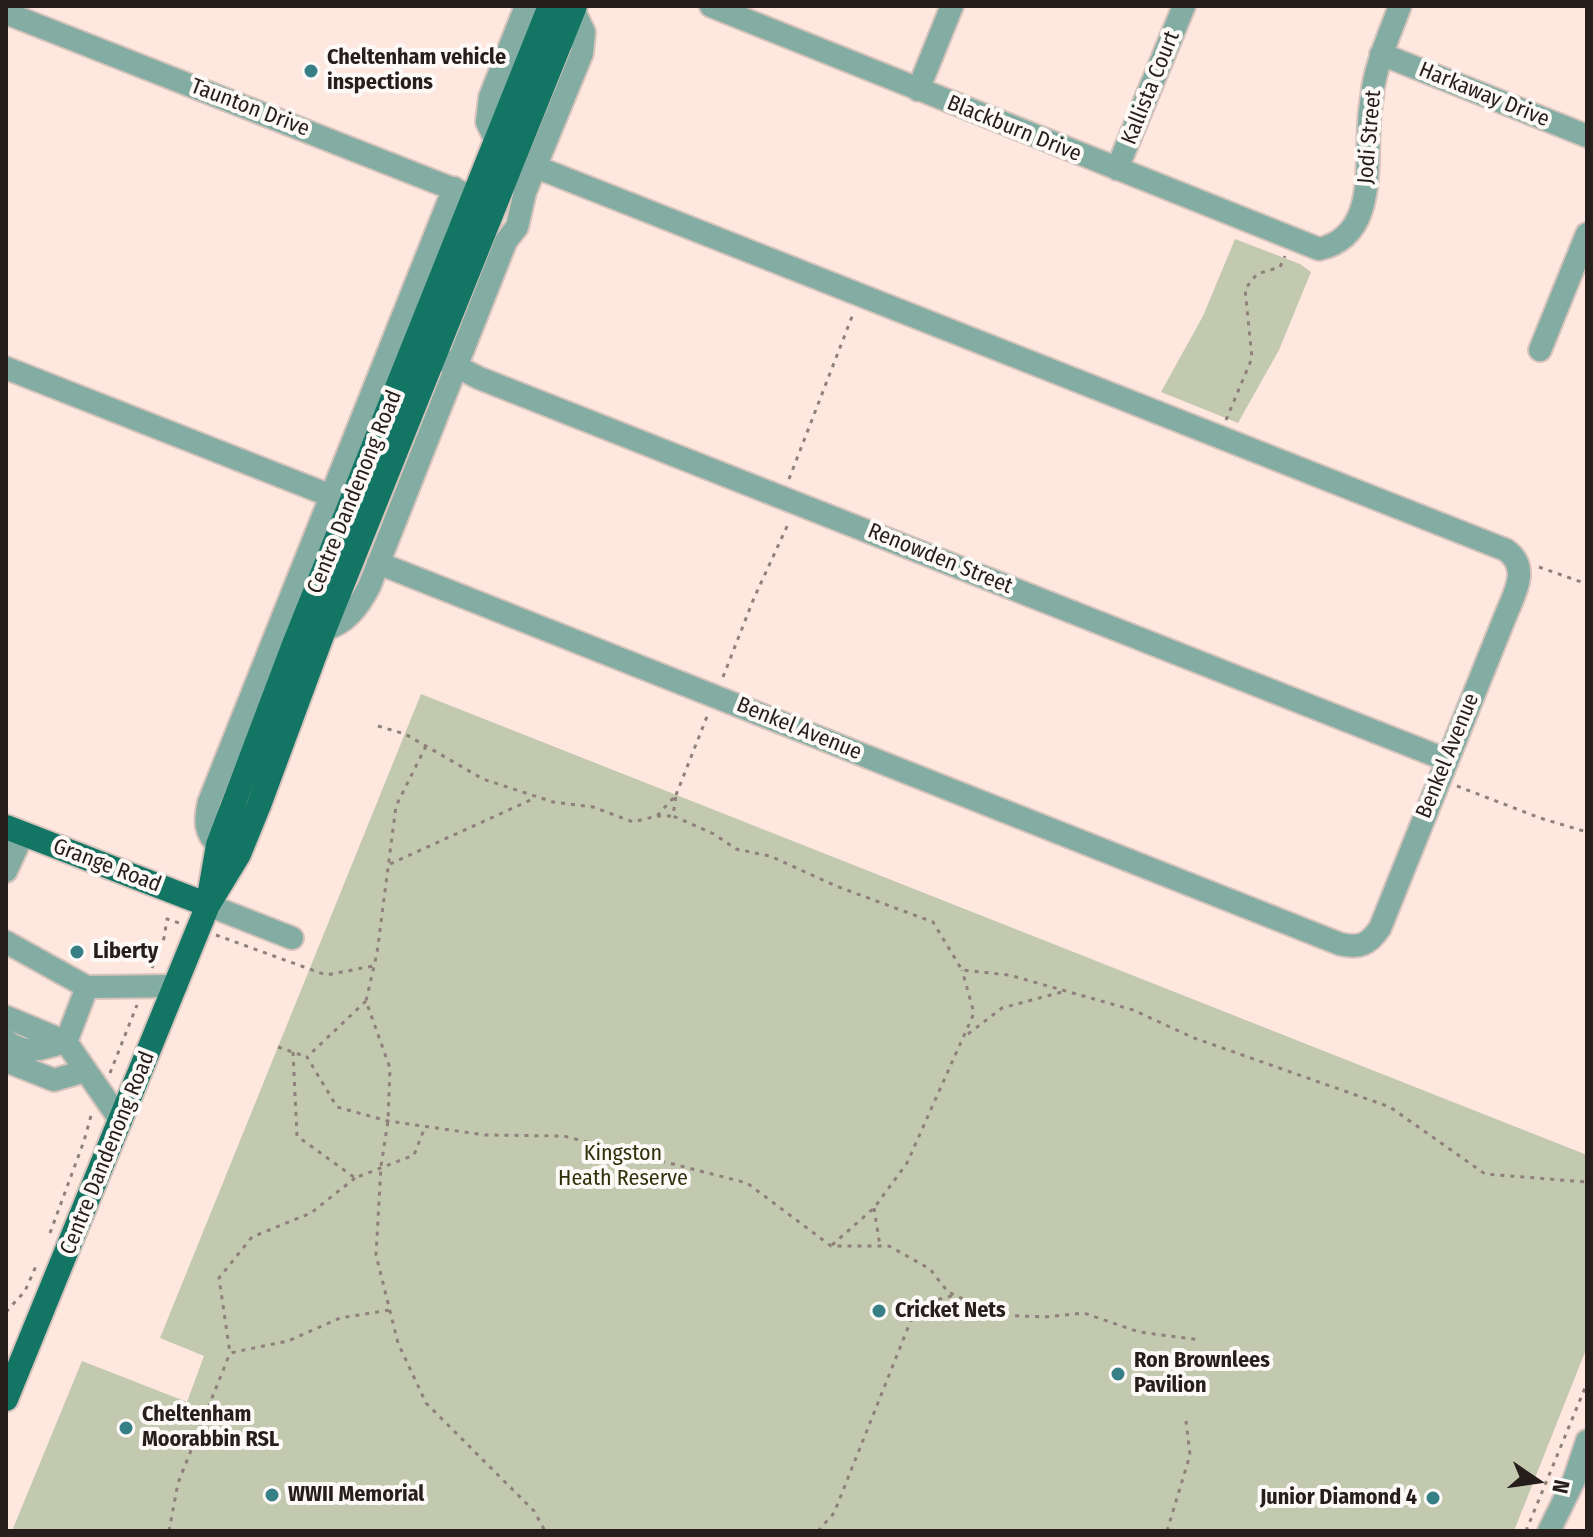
<!DOCTYPE html>
<html>
<head>
<meta charset="utf-8">
<style>
  body { margin:0 }
  #map { position:relative; width:1593px; height:1537px; overflow:hidden; background:#fde7df; font-family:"Fira Sans Condensed",sans-serif }
  canvas { display:block }
  .frame { position:absolute; inset:0; border:8px solid #251e1b; pointer-events:none }
  .north { position:absolute; left:1497px; top:1441px; width:80px; height:80px; -webkit-text-stroke:6px #fdf9f7; paint-order:stroke; rotate:103deg; font-size:22px; font-weight:700; line-height:32px; text-align:center; color:#251e1b }
  .north::after { content:''; display:block; margin:auto; width:28px; height:36px; background:#251e1b; clip-path:polygon(50% 0,100% 100%,50% 72%,0 100%) }
</style>
</head>
<body>
<div id="map">
<canvas width="1593" height="1537"></canvas>
<div class="frame"></div>
<div class="north">N</div>
</div>
<script>
const c = document.querySelector('canvas').getContext('2d');
c.lineJoin = 'round';
function fillPath(path, color) {
  c.fillStyle = color;
  c.fill(path, 'evenodd');
}
function stroke(path, color, width, dash) {
  c.strokeStyle = color;
  c.lineWidth = width;
  c.lineCap = dash ? 'butt' : 'round';
  c.setLineDash(dash || []);
  c.stroke(path);
}
function drawText(font, color, halo, rows, align = 'center') {
  c.font = font + ' "Fira Sans Condensed",sans-serif';
  c.lineWidth = 8;
  c.setLineDash([]);
  c.textBaseline = 'middle';
  c.strokeStyle = halo;
  c.fillStyle = color;
  for (const [text, x, y, turn = 0] of rows) {
    c.save();
    c.translate(x, y);
    c.rotate((+turn || 0) * Math.PI / 180);
    c.textAlign = isNaN(turn) ? turn : align;
    if (halo) c.strokeText(text, 0, 0);
    c.fillText(text, 0, 0);
    c.restore();
  }
}
fillPath(new Path2D(`
  M1235,239l65,25 11,8 -32,78 -41,73 -77,-31 42,-76z
  M421,694l1166,461v192l-73,184h-1502l70,-170 105,41 17,-46 -44,-18z`), '#c3c9ae');
const minor = new Path2D(`
  M711,6l608,243c57,-12 47,-81 50,-125 0,-12 3,-24 4,-36 5,-29 17,-55 27,-82
  M6,13l460,181
  M1381,54l206,82
  M918,90l34,-84
  M496,141l-9,-19 3,-25 36,-91
  M1117,169l67,-163
  M1540,350l47,-116
  M434,355l45,23 968,382
  M6,368l338,133
  M378,563l962,381c20,5 29,0 40,-16l125,-311c9,-23 26,-49 1,-67l-970,-383
  M324,630c22,-7 34,-22 45,-43l137,-346 11,-14 8,-35 57,-139 2,-21 -11,-23
  M218,845c-14,-13 -13,-25 -9,-43l245,-614
  M6,871l17,-37
  M208,905l84,33
  M6,942l81,45 89,-1
  M6,1017l60,25 55,79
  M6,1041c22,16 35,7 60,1
  M66,1042l21,-55
  M6,1061l48,19 31,-9
  M1549,1531l25,-51 13,-39`);
const major = new Path2D(`
  M6,827l202,78
  M210,891l8,-46 75,-198 257,-641
  M6,1399l202,-494 31,-51 20,-49 65,-175 251,-624`);
stroke(minor, '#d6c3bc', 26);
stroke(major, '#d6c3bc', 28);
stroke(new Path2D(`
  M1226,420l26,-62 -7,-69 12,-15 23,-7 5,-11
  M789,479l64,-165
  M1539,567l48,17
  M723,677l31,-79 35,-76
  M378,726l27,8 78,45 70,23 40,5 40,15 24,-6 19,-21 -3,21 41,18 22,15 34,7 66,30 97,36 29,48 47,5 124,35 61,28 196,69 95,67 102,8
  M426,746l-30,60 -19,147 -11,48 24,67 -2,53 -7,45 -5,89 22,88 28,60 108,108 11,20
  M1457,786l83,32 47,14
  M676,795l32,-81
  M657,816h16
  M390,864l145,-66
  M216,935l110,40 47,-9
  M152,968l12,-30 3,-19 12,4
  M366,1001l-59,56 30,50 51,14 97,14 79,1 183,47 84,63h58l41,23 18,23 49,23 48,2 39,-4 55,19 62,8
  M968,1034l34,-26 60,-16
  M278,1047l29,10
  M293,1052l4,84 58,42 59,-23 11,-28
  M110,1073l27,-68
  M355,1178l-44,35 -59,24 -33,41 11,75 58,-12 52,-23 50,-8
  M874,1208l6,38
  M50,1233l34,-92 8,-29
  M832,1245l42,-37 33,-45 67,-150 -12,-43
  M6,1312l19,-21 11,-25
  M169,1531l9,-48 52,-130
  M818,1531l16,-18 83,-208 38,-10
  M1167,1531l23,-76 -4,-34
  M1526,1531l61,-148`), '#8e807a', 3, [4, 6]);
stroke(minor, '#83ada2', 22);
stroke(major, '#137664', 24);
for (const [x, y, r, color] of [
  [311,71,8,"#377f86"],
  [77,952,8,"#377f86"],
  [879,1311,8,"#377f86"],
  [1118,1374,8,"#377f86"],
  [126,1428,8,"#377f86"],
  [272,1495,8,"#377f86"],
  [1433,1498,8,"#377f86"]
]) {
  const dot = new Path2D();
  dot.arc(x, y, r, 0, 2 * Math.PI);
  c.fillStyle = color;
  c.fill(dot);
  stroke(dot, '#fdf9f7', 3);
}
drawText('bold 22px', '#251e1b', '#fdf9f7', [
  ["Cheltenham vehicle",327,58],
  ["inspections",327,83],
  ["Liberty",93,952],
  ["Cricket Nets",895,1311],
  ["Ron Brownlees",1134,1361],
  ["Pavilion",1134,1386],
  ["Cheltenham",142,1415],
  ["Moorabbin RSL",142,1440],
  ["WWII Memorial",288,1495],
  ["Junior Diamond 4",1417,1498,"right"]
], 'left');
drawText('22px', '#251e1b', '#fdf9f7', [
  ["Kallista Court",1151,88,-68],
  ["Harkaway Drive",1484,95,22],
  ["Taunton Drive",250,108,21],
  ["Blackburn Drive",1014,129,22],
  ["Jodi Street",1370,137,-85],
  ["Centre Dandenong Road",355,492,-68],
  ["Renowden Street",940,559,22],
  ["Benkel Avenue",799,729,22],
  ["Benkel Avenue",1448,756,-68],
  ["Grange Road",107,866,21],
  ["Centre Dandenong Road",108,1153,-68]
]);
drawText('22px', '#2c330b', '#fdf9f7', [
  ["Kingston",623,1154],
  ["Heath Reserve",623,1179]
]);
</script>
</body>
</html>
